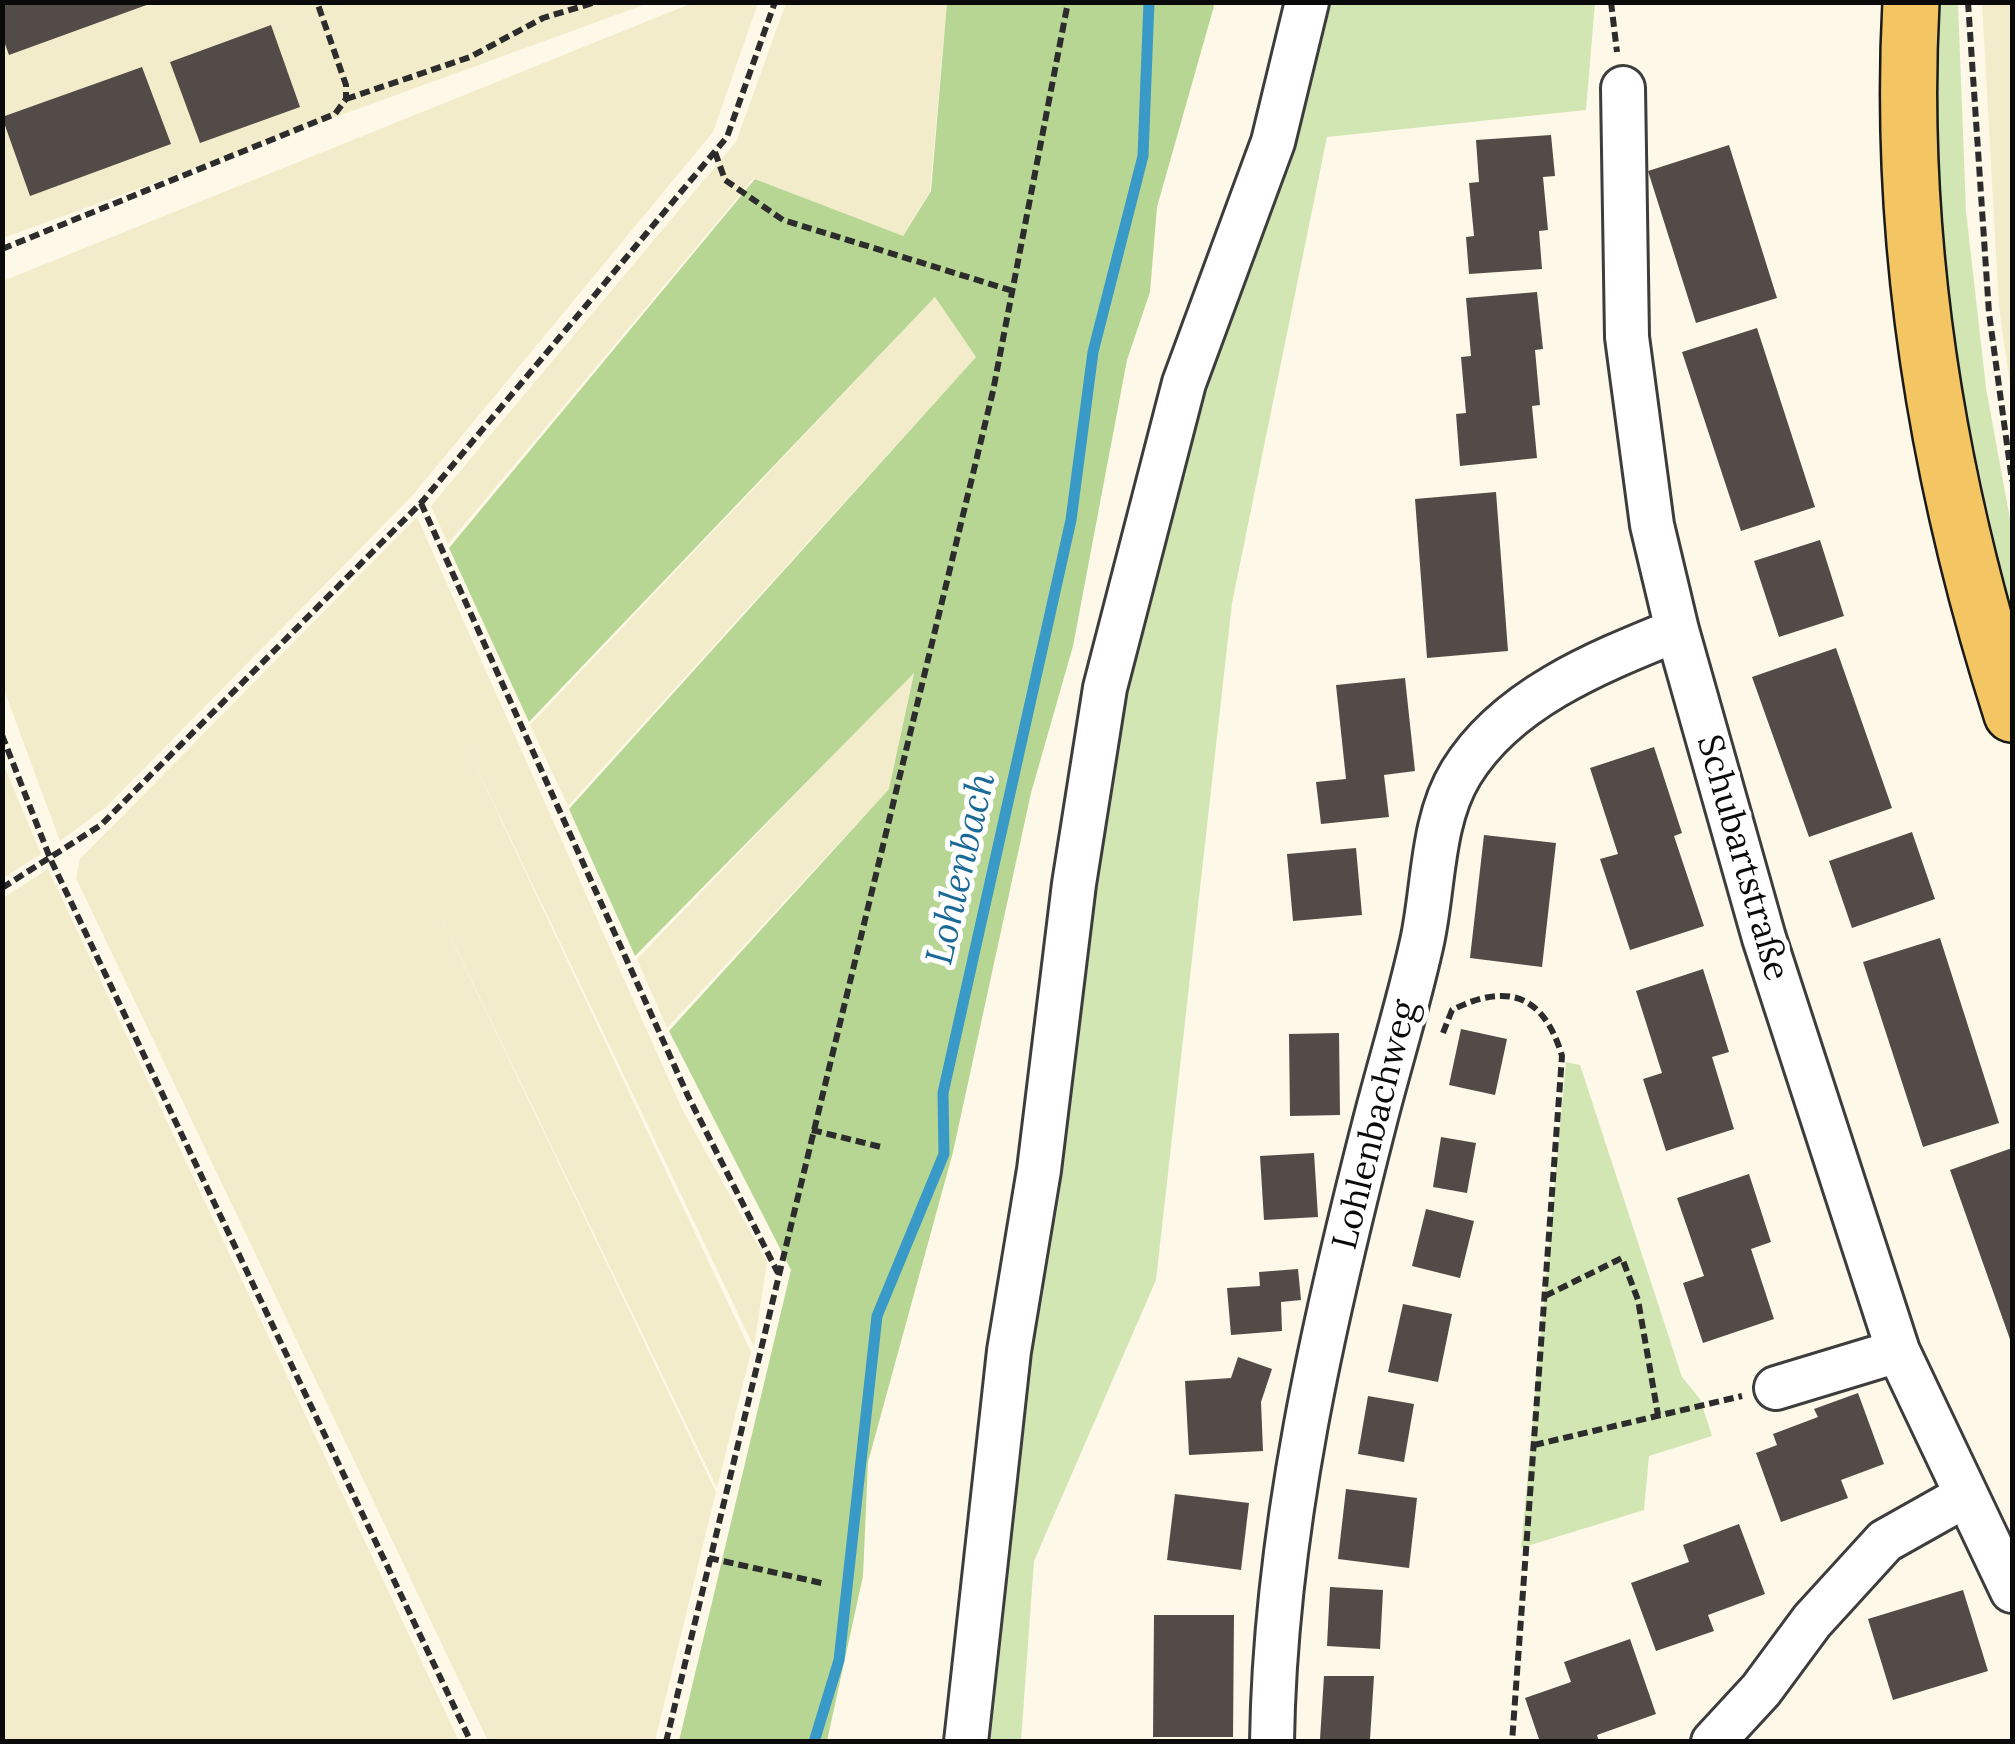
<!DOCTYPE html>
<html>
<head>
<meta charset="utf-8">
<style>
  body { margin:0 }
  #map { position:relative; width:2015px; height:1744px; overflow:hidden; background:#fef8e8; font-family:Lora,serif }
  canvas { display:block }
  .frame { position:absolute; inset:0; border:5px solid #0a0a0a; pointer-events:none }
</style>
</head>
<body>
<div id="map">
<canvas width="2015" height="1744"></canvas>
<div class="frame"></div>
</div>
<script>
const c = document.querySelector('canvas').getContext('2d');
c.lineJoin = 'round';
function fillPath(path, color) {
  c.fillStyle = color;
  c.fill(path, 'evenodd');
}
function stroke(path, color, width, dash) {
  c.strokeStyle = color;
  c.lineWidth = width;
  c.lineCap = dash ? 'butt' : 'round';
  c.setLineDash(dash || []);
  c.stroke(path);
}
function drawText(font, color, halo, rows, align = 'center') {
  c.font = font + ' Lora,serif';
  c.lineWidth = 10;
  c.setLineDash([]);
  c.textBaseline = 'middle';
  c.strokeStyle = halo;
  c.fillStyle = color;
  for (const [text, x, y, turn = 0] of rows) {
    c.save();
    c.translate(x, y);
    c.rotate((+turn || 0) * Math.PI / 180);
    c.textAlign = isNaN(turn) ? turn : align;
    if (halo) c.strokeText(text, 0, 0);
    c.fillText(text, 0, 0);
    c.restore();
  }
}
fillPath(new Path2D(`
  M695,2l63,1 -45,129 -301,364 -306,311 -46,34 -57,-154v-406z
  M3,3h646l-646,235z
  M786,3h161l-17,188 -28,46 -148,-59 -306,366 -17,-38 305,-364z
  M1982,3h30v396l-13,-91z
  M935,297l41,60 -408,449 -38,-81z
  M417,517l265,592 85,153 -13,85 -293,-612 290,617 -34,136 -294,-608 293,612 -61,249h-167l-412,-863 4,-19z
  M914,671l-25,118 -222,239 -30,-69z
  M3,763l38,91 -38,24h-1z
  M48,869l411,872h-456v-843z`), '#f2ecca');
fillPath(new Path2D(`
  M1307,3h288l-9,107 -259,27 -95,466 -76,677 -122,281 -13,180 -55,1 139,-1054z
  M1932,3h26l8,208 20,177 26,142v93l-50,-231 -24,-172z
  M1566,1062l14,3 102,312 18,22 12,37 -63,20 -5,54 -123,38z`), '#d2e6b4');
fillPath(new Path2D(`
  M1210,2l4,4 -57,201 -7,85 -23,68 -54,286 -42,147 -78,359 -85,310 -5,114 -36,165h-148l112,-471 -122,-239 220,-242 25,-116 -279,283 -66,-147 407,-452 -41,-60 -406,425 -80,-174 306,-369 148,57 28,-45 16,-188z`), '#b7d694');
stroke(new Path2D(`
  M814,1742l25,-82 38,-344 67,-162 -1,-61 128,-573 22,-168 50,-196 6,-154`), '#3999c7', 11);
fillPath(new Path2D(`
  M2,2h150v1l-143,52 -7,-19z
  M271,25l29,82 -100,36 -30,-81z
  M142,67l29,77 -141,52 -28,-79z
  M1551,135l4,41 -12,1 5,53 -9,1 3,38 -73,5 -3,-37 8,-1 -5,-53 10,-1 -3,-42z
  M1729,145l48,153 -81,25 -48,-152z
  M1537,292l6,57 -8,1 5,55 -8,1 5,52 -77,8 -4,-52 10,-1 -5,-56 10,-1 -5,-58z
  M1757,328l58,179 -74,24 -59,-179z
  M1496,492l12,159 -81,7 -12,-159z
  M1820,540l24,76 -65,21 -25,-76z
  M1836,648l56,160 -83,29 -57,-160z
  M1405,678l10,93 -31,4 5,42 -68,7 -5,-42 30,-3 -10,-94z
  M1654,747l28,86 -8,3 30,90 -74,24 -30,-91 18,-5 -28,-86z
  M1912,832l23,67 -83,29 -23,-67z
  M1484,835l72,8 -14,124 -72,-9z
  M1356,848l6,67 -69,6 -6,-67z
  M1940,938l59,185 -76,24 -60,-185z
  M1703,969l26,83 -17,5 22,72 -68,22 -23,-72 19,-6 -26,-82z
  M1461,1029l46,10 -12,56 -46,-10z
  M1339,1033l1,82 -50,1 -1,-82z
  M1441,1137l35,6 -9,50 -34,-6z
  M2012,1148v197l-62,-175z
  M1314,1153l4,64 -54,3 -4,-64z
  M1749,1174l22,68 -20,7 23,70 -71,24 -20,-60 21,-7 -27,-78z
  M1426,1209l48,12 -14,57 -48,-12z
  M1298,1269l3,31 -20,2 1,29 -51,4 -4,-47 33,-2 -1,-14z
  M1403,1304l49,10 -14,68 -50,-10z
  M1238,1357l34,12 -11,33 2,49 -74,4 -4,-74 46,-3z
  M1858,1393l26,71 -43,16 7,18 -67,24 -25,-69 21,-8 -4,-11 45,-17 -4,-8z
  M1368,1396l46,8 -10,58 -46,-8z
  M1346,1489l71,9 -8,70 -71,-9z
  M1175,1494l74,9 -8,67 -74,-10z
  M1739,1524l26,70 -57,21 6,16 -58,20 -25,-68 58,-21 -6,-17z
  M1330,1587l53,3 -3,59 -53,-3z
  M1963,1590l25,81 -95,29 -25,-81z
  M1154,1615h80l-1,122h-80z
  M1630,1639l26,75 -59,21 2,7h-59l-15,-44 46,-16 -7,-20z
  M1324,1676h50l-4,63h-50z`), '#524b47');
const minor = new Path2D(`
  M1623,88l4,249 25,188 25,105 87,308 134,413 114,240
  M1776,1388l122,-37
  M966,1742l43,-391 30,-181 35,-286 31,-196 79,-305 89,-241 34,-140
  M1272,1742c3,-210 52,-423 104,-625 15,-58 33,-116 46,-175 12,-54 9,-120 39,-169 46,-75 137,-111 216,-143
  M1713,1742l48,-52 51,-69 73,-80 80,-45`);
const major = new Path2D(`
  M1911,2c-13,241 28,484 101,712`);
stroke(minor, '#3d3d3d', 48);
stroke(major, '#1b1b1b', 60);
stroke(new Path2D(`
  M1611,2l6,50
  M1968,2l21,311 23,168
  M346,99l124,-42 73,-39 53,-16
  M715,152l10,28 58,40 230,71
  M2,249l333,-135 11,-15v-14l-29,-83
  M421,503l267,593 90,177
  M2,735l48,123 421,884
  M2,888l99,-63 320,-322 306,-366 48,-135
  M1443,1033l9,-23c56,-28 92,-15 110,46l-50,686
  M812,1130l69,17
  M1545,1296l77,-38 16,42 20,115
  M1534,1445l208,-49
  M709,1558l117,26
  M666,1742l327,-1351 75,-389`), '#2c2c2c', 6, [10, 5]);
stroke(minor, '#fff', 42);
stroke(major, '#f4c663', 55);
drawText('35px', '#0a0a0a', '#fff', [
  ["Schubartstraße",1742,858,74],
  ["Lohlenbachweg",1376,1125,-76]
]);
drawText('italic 38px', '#1a6996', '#fff', [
  ["Lohlenbach",962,869,-77]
]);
</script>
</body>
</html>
